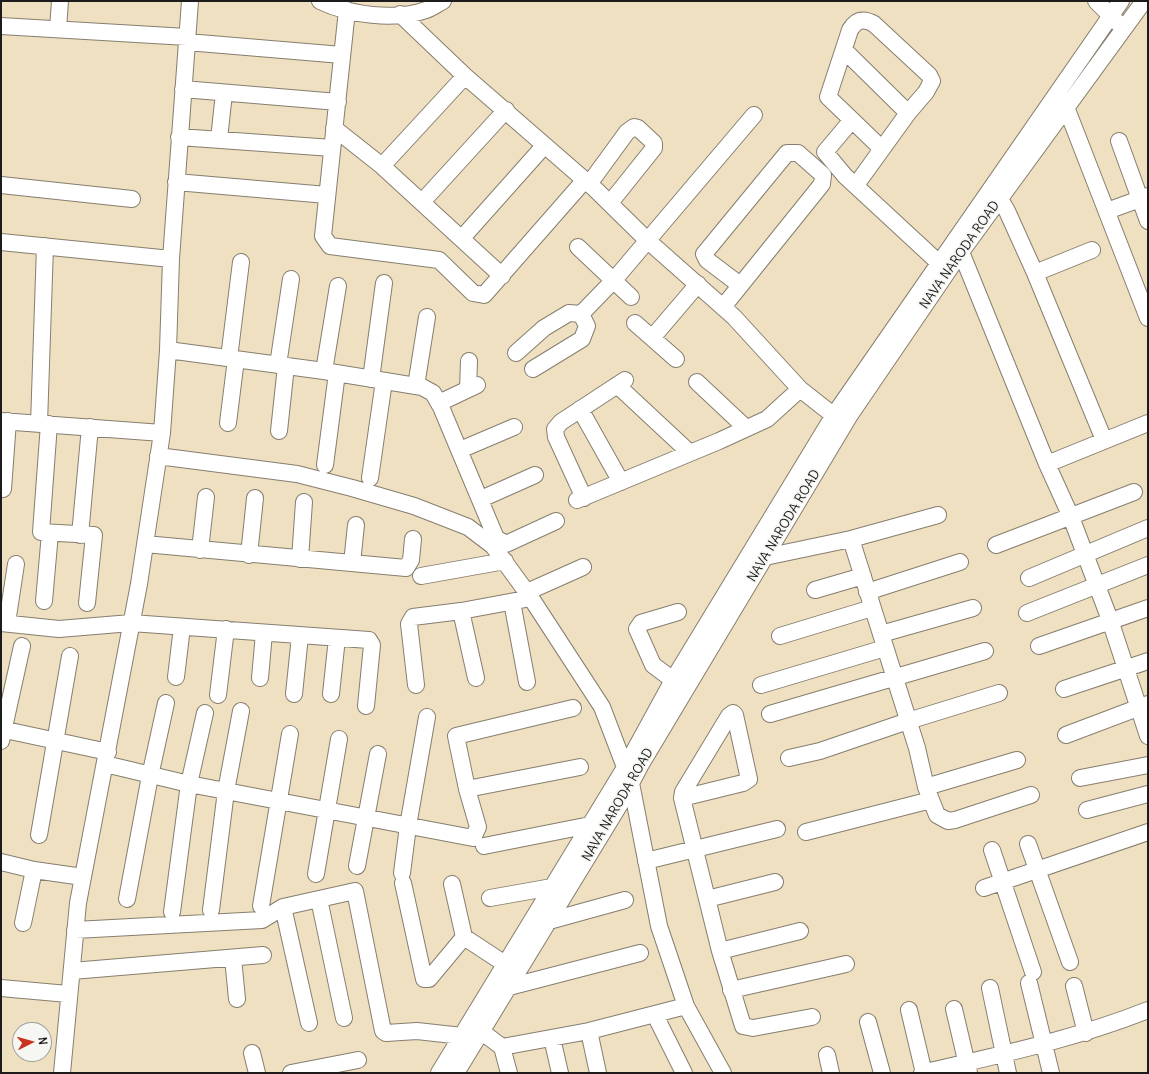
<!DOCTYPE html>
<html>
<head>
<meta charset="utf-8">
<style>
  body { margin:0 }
  #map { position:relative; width:1149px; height:1074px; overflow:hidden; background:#efe0c1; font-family:Delius,sans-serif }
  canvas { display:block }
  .frame { position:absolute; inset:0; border:2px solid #1c1c1c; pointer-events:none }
  .north { position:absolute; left:12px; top:1022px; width:40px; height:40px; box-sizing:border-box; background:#f6f6f2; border:1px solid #9f9f9c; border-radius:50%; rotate:84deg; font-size:11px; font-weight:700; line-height:16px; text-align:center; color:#1c1c1c }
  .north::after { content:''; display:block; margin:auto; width:14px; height:18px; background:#c8321e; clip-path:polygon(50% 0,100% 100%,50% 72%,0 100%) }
</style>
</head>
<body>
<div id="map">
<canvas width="1149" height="1074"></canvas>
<div class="frame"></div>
<div class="north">N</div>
</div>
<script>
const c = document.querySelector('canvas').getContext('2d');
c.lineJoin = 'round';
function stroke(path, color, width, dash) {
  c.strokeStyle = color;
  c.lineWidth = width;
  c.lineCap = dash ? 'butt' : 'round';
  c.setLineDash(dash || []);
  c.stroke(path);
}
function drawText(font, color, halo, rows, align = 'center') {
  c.font = font + ' Delius,sans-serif';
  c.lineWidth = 3.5;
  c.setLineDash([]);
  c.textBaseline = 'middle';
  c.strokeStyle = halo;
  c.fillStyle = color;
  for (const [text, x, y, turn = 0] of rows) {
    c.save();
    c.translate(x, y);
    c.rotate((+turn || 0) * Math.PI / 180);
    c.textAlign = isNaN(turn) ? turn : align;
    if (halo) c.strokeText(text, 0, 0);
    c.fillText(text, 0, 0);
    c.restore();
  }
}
const minor = new Path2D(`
  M320,1c29,14 75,20 106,9 6,-2 11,-6 17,-9
  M1096,1l22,22
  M347,10l-24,226 7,10 109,14 34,33 11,2 100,-114
  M400,14l65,62 130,113 52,51 87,77 66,72 42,33
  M1,26l186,11
  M58,29l2,-28
  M187,42l155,13
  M844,50l64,63
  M183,89l155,13
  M1066,107l82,211
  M852,120l30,29
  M334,128l48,38 120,110
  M179,137l153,11
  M219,139l5,-46
  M1119,141l29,80
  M382,166l83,-90
  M176,182l151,13
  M589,184l38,-52 7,-5 4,1 16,15v5l-44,55
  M1,185l131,14
  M856,185l52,-72 18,-21 6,-11 -3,-6 -55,-51c-11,-6 -18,-4 -24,6l-22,67 24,23 -27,32 20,24 94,87
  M1000,199l7,12 28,62 69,167
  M422,202l84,-92
  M1107,211l41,-15
  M462,238l82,-92
  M1,242l170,17
  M578,247l53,50
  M956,247l5,5 86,212 24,53 39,103 38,116
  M1035,273l57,-23
  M723,307l99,-123 1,-9 -25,-22h-11l-83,101 3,6 33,25
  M635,323l41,36
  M652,338l46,-54
  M168,350l156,21 98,16 11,6 8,14 55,131 10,6 50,-23
  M516,353l28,-25 25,-15 12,1
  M229,358l12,-96
  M278,365l13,-86
  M533,369l49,-30 5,-13 -6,-12 33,-34 140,-165
  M324,371l14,-85
  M371,379l13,-96
  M697,382l49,46
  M617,385l73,68
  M416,386l11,-69
  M468,389l1,-28
  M439,403l38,-18
  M580,409l41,73
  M1,421l161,12
  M228,423l8,-64
  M39,424l6,-178
  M49,424l-8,108 53,3 -7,68
  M279,431l7,-65
  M460,450l54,-23
  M158,456l139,18 55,14 62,18 54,21 25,19 38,52 71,109 29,76 28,143 27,80 37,67
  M1047,464l101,-41
  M325,465l12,-92
  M370,478l14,-97
  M3,489l5,-68
  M584,498l-28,-61 -1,-8 6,-7 64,-42
  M481,499l54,-24
  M577,500l142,-59 48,-22 33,-30
  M80,535l10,-108
  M851,539l87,-24
  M145,544l261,24 5,-8 2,-21
  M996,545l138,-53
  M200,550l6,-53
  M249,555l6,-57
  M765,557l86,-18 66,209 9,39 11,28 11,6 7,-1 76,-25
  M300,559l4,-57
  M352,563l4,-38
  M421,576l84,-15
  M1029,578l119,-50
  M815,590l48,-14
  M527,592l56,-25
  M867,592l93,-30
  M44,601l6,-68
  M512,602l15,80
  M461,611l15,67
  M1027,613l121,-48
  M1,623l58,6 72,-6 238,17 3,5 -6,61
  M7,623l9,-59
  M881,634l92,-26
  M780,636l92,-28
  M1039,646l109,-38
  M176,677l6,-50
  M260,678l4,-45
  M673,680l-20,-15 -16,-36 4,-6 37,-11
  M416,685l-7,-61 4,-7 48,-6 70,-13
  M761,685l124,-37
  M1064,689l84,-28
  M294,694l6,-58
  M331,694l6,-56
  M218,695l8,-66
  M573,708l-117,28 11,53 113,-22
  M770,714l215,-63
  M1,729l107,23
  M1066,735l82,-31
  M1,741l21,-95
  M789,758l31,-7 88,-30 91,-28
  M105,764l84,20 284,54 5,-11 -11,-38
  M1080,778l68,-13
  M926,787l91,-27
  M682,798l61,-15 6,-4 -14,-64 -2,-2 -4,3 -46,76 -1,6 38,153 23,75 10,2 59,-11
  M1087,810l61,-16
  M806,832l125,-32
  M39,835l31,-179
  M1028,844l42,118
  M484,846l106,-21
  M992,850l41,122
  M646,861l131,-32
  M1,862l33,8 49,7
  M357,866l21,-112
  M402,873l6,-47 19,-109
  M316,874l23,-135
  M403,883l21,96h5l35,-42 41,27
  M452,884l12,53
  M984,888l164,-56
  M490,898l62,-11
  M127,899l23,-123 16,-73
  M319,899l25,119
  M707,899l68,-17
  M261,906l29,-172
  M283,907l26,116
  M211,910l15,-119 15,-80
  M172,912l17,-128 16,-71
  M549,921l76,-21
  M23,923l11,-53
  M75,930l187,-10 21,-13 72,-16 28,140 3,2 31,-2 45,5
  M720,951l80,-20
  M233,958l4,41
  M72,971l191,-16
  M1029,983l22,90
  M1074,986l12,47
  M509,987l131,-34
  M1,988l67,6
  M990,988l18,85
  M731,990l115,-26
  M954,1009l15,64
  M909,1010l15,63
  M655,1015l29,58
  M868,1022l14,51
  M589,1031l9,42
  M482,1032l20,15 7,26
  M552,1038l8,35
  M502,1047l87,-16 97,-25
  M252,1053l5,20
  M827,1055l4,18
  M62,1073l16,-170 61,-319 23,-151 6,-83 3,-91 19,-258
  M291,1073l67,-13
  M439,1073l187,-307 47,-86 161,-265 287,-414
  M456,1073l164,-269 20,-38 210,-351 111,-163 183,-251
  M922,1073c77,-18 153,-34 226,-63`);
stroke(minor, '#867e6e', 18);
stroke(minor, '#fff', 16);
drawText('13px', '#1c1c1c', '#f6f6f2', [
  ["NAVA NARODA ROAD",960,255,-55],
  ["NAVA NARODA ROAD",784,526,-59],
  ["NAVA NARODA ROAD",618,805,-60]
]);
</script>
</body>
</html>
